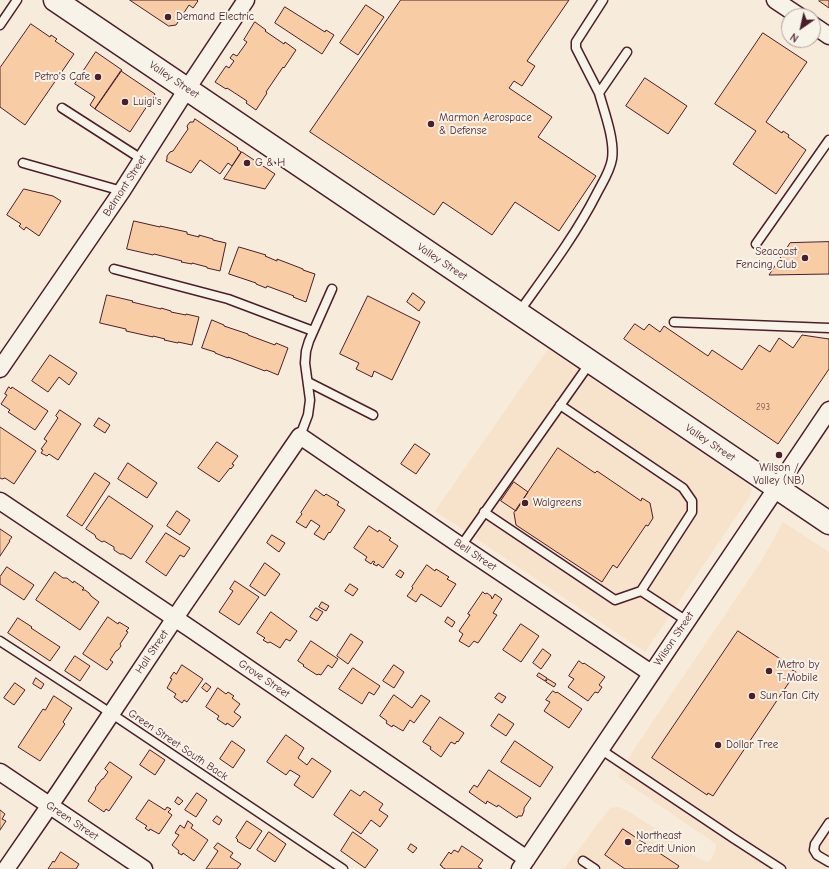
<!DOCTYPE html>
<style>
body{margin:0}
#map{position:relative;width:829px;height:869px;overflow:hidden;background:#f7ebdb;font-family:"Comic Neue",sans-serif}
canvas{display:block}
.north{position:absolute;left:781px;top:8px;width:40px;height:40px;box-sizing:border-box;background:#f7f3e8;border:1px solid #b29e9c;border-radius:50%;rotate:214deg;font-size:11px;font-weight:700;line-height:16px;text-align:center;color:#4a1f2b}
.north::after{content:'';display:block;margin:auto;width:14px;height:18px;background:#4a1f2b;clip-path:polygon(50% 0,100% 100%,50% 72%,0 100%)}
</style>
<div id="map">
<canvas width="829" height="869"></canvas>
<div class="north">N</div>
</div>
<script>
const context = document.querySelector('canvas').getContext('2d');
context.lineJoin = 'round';
function fill(path, color) { context.fillStyle = color; context.fill(path, 'evenodd'); }
function stroke(path, color, width, dash) { context.strokeStyle = color; context.lineWidth = width; context.lineCap = dash ? 'butt' : 'round'; context.setLineDash(dash || []); context.stroke(path); }
function drawText(font, color, halo, rows, align = 'center') {
  context.font = font + ' "Comic Neue",sans-serif'; context.lineWidth = 4; context.setLineDash([]); context.textBaseline = 'middle'; context.strokeStyle = halo; context.fillStyle = color; for (const [text, x, y, turn = 0] of rows) {
    context.save(); context.translate(x, y); context.rotate((+turn || 0) * Math.PI / 180); context.textAlign = isNaN(turn) ? turn : align; if (halo) context.strokeText(text, 0, 0); context.fillText(text, 0, 0); context.restore();
  }
}
fill(new Path2D(`
 M548,349L748,484L752,490L750,496L645,652L435,511Z
 M783,522L829,552V869H564L610,808L619,807L631,813L664,834L696,857L706,862L711,860L715,852L716,844L618,777L633,751L762,560Z`), '#f7e2cb');
const building = new Path2D(`
 M130,0H197L198,1L193,8L189,5L176,25L169,26Z
 M401,0H569L527,61L535,66L522,86L514,81L509,88L552,117L538,137L596,176L559,231L515,202L492,235L443,202L434,215L310,132Z
 M820,0H829V8L819,1Z
 M366,5L384,17L358,55L340,43Z
 M285,7L325,32L326,30L334,35L322,54L275,23Z
 M255,22L266,30L265,31L284,44L285,42L296,50L284,68L283,67L266,92L267,93L256,110L246,103L247,101L227,88L226,89L215,82L226,66L229,68L234,61L230,58L233,54L237,56L247,42L244,40Z
 M31,24L50,37L51,35L57,39L55,41L74,54L25,125L0,107V68Z
 M763,33L807,62L766,122L782,133L783,131L789,135L788,137L806,150L776,194L733,164L756,131L715,104Z
 M96,52L122,70L95,109L90,105L95,97L75,84Z
 M121,71L155,94L130,132L95,109Z
 M645,78L687,106L668,134L626,106Z
 M195,119L238,148L237,149L241,152L232,166L228,163L220,174L200,160L191,173L166,161L167,159V156L170,152L173,151L188,129L187,126L190,122H193Z
 M242,152L275,174L265,189L224,179Z
 M24,189L53,196L61,201L39,236L26,227L24,230L19,226L21,224L7,215Z
 M134,221L160,227V226L187,232V234L199,237V235L213,239V240L226,243L220,271L207,268V267L192,263V264L181,262L182,261L154,254L153,255L127,249Z
 M829,242V274L769,275L790,243Z
 M239,247L266,255L265,256L277,261V259L303,269V270L315,274L306,302L293,297L294,296L267,286L266,288L256,284V283L229,274Z
 M413,293L425,302L419,311L407,302Z
 M107,295L133,301L132,302L161,309V308L171,311V312L186,315V314L199,317L192,345L178,342V343L164,340L165,339L153,336V337L126,331V329L100,323Z
 M368,296L420,322L392,380L374,371L372,377L356,369L359,363L340,354Z
 M212,320L224,325V326L248,334V335L275,345L276,343L288,348L278,375L266,370L265,371L228,357V358L215,353V352L202,348Z
 M635,324L644,330L649,324L660,332L664,326L708,356L712,350L742,370L759,345L770,352L779,338L793,348L802,335L829,339V369L778,444L624,339Z
 M50,355L77,373L69,385L59,377L48,392L32,381Z
 M9,387L11,389L12,387L48,411L35,430L8,412L10,410L1,404L7,395L5,394Z
 M60,410L81,424L58,460L49,454L47,456L41,453L43,450L41,449L47,441L44,439L58,418L56,416Z
 M99,418L110,425L105,433L94,426Z
 M0,427L36,451L14,484L5,478L2,479L0,478Z
 M217,442L238,456L232,464L234,465L231,469L230,468L219,482L198,468Z
 M415,444L430,454L416,474L401,464Z
 M558,448L595,473L597,471L641,501L642,498L650,503L653,518L648,526L646,525L617,568L613,565L602,582L516,525L514,513Z
 M128,463L157,483L147,498L118,479Z
 M95,473L110,483L82,526L67,516Z
 M514,482L528,492L516,511L501,501Z
 M316,490L324,496L326,494L339,502L337,505L345,510L330,533L329,532L324,540L314,534L320,526L311,520L306,528L296,522L302,514L301,513Z
 M109,496L153,526L131,559L123,554H120L114,550V547L104,541L102,542L96,538L95,535L86,529Z
 M177,511L190,520L180,535L167,526Z
 M369,526L378,532L379,530L391,538L389,540L398,546L383,568L378,564L377,566L373,564L375,562L373,561L371,564L365,560L367,557L354,548Z
 M0,529L12,537L9,541H10L0,556Z
 M166,533L190,548L184,557L180,555L166,576L146,562Z
 M272,535L285,543L279,552L267,543Z
 M265,563L280,574L265,596L250,586Z
 M427,565L435,571L436,569L449,577L447,579L456,584L441,607L421,594L416,602L407,596L413,588L412,587Z
 M7,567L34,585L24,600L0,584V577Z
 M400,570L404,573L401,578L396,575Z
 M55,572L63,578H67L73,583L74,581L84,588L82,590H85L89,593L91,596L99,602L80,630L36,600Z
 M235,581L259,597L239,625L219,612L233,591L230,589Z
 M350,584L358,589L353,596L345,591Z
 M483,592L485,594L487,593L491,596L492,599L495,594L502,599L493,613L497,615L478,643L474,641L469,647L459,641L463,634L459,631L470,615L468,614Z
 M322,602L329,606L326,611L319,607Z
 M316,608L323,612L317,621L310,617Z
 M271,612L297,631L290,641L286,639L280,648L270,642L268,643L263,640L265,638L257,633Z
 M108,617L118,624L119,622L129,628L126,631L128,632L120,644L121,646L118,650L116,651L110,660L113,662L107,670L83,654Z
 M448,617L455,622L452,627L445,622Z
 M18,618L32,627L31,628L60,647L50,661L8,633Z
 M521,624L539,636L521,662L503,650Z
 M738,631L794,668L792,670L796,672L713,796L708,793L707,795L652,758Z
 M351,634L363,642L348,664L337,656Z
 M311,641L338,659L332,668L328,665L321,675L318,674L317,675L303,666L304,665L298,661Z
 M543,649L551,655L541,669L533,663Z
 M75,656L90,666L80,681L65,671Z
 M579,661L583,664L584,663L605,677L599,685L602,687L598,693L595,692L588,701L568,687L574,679L569,676Z
 M182,665L203,679L187,702L184,700L182,703L174,697L176,694L167,688L172,679L170,678L174,672L176,674Z
 M394,665L404,672L394,688L383,681Z
 M353,668L380,686L374,695L369,692L362,704L339,689Z
 M539,673L547,678L545,681L537,676Z
 M36,678L44,684L41,689L33,684Z
 M548,679L556,684L554,687L546,682Z
 M15,683L25,690L14,705L4,698Z
 M206,683L211,687L207,692L202,688Z
 M218,688L226,694L228,692L234,696L232,698L240,704L234,712L241,717L233,727L227,723L226,725L217,719L219,716L206,707Z
 M553,691L556,693L557,692L582,709L569,728L544,711L550,702L546,700Z
 M499,693L506,697L502,703L495,698Z
 M394,695L412,708L421,695L430,701L414,723L410,720L403,731L393,725L392,727L386,723L387,721L380,716Z
 M54,696L72,708L63,722L65,724L40,761L18,747L43,709L45,710Z
 M499,714L514,724L506,736L491,726Z
 M440,717L464,733L458,742L457,741L455,744L451,742L441,757L430,749L431,747L423,742Z
 M286,735L304,748L298,758L307,765L312,758L331,771L313,798L294,785L300,776L290,770L286,775L267,762Z
 M232,741L245,750L233,768L220,759Z
 M515,741L553,767L540,787L501,762Z
 M150,750L165,760L155,775L140,765Z
 M110,762L132,777L109,811L106,809L104,812L88,801L96,789L95,788L102,779H103L108,772L105,769Z
 M489,770L531,798L524,808V811L522,816H518L517,818L498,805L497,807L487,801L486,804L469,792L474,785L477,787Z
 M351,790L360,796L364,791L383,804L379,810L388,816L380,827L371,820L361,834L334,815Z
 M197,793L207,800L196,817L185,810Z
 M178,797L183,801L179,805L175,802Z
 M149,800L165,810L167,807L171,809L168,812L172,815L159,834L150,829L149,831L145,828L147,826L136,819Z
 M0,810L5,814L2,819L6,821L0,830Z
 M217,816L222,820L219,825L213,821Z
 M188,821L193,825L191,828L208,840L194,861L183,853L182,855L178,853L179,851L172,845L179,835L175,833L180,825L184,828Z
 M247,821L262,831L250,849L237,841L238,840L236,838Z
 M623,829L679,866L677,869H625L605,855Z
 M269,832L286,844L275,862L257,850Z
 M353,832L378,850L365,868L341,851Z
 M218,843L233,853L230,857L241,864L237,869H206L218,851L214,848Z
 M411,844L417,848L413,853L408,849Z
 M462,846L483,860L478,867L482,869H445L442,867V866L440,865L449,852L451,854L454,850L458,852Z
 M61,852L79,864L76,869H48L53,861L54,862Z`);
fill(building, '#f8cda6');
stroke(building, '#4a1f2b', 1);
const lane = new Path2D(`
 M603,0L576,42V48L599,93L627,52
 M0,25L17,0
 M62,108L143,160
 M23,163L122,191
 M756,244L829,140
 M114,269L228,299L313,331
 M519,312C546,274 575,236 596,195C602,183 610,172 612,159C615,140 604,111 599,93
 M674,322L829,328
 M308,382L373,415
 M560,405L683,488L692,501V512L641,591L687,621
 M300,436L308,415L310,400L305,363L306,351L309,341L332,289
 M484,512L615,600L641,591
 M461,546L590,363
 M0,641L97,704L343,869
 M600,749L733,838L781,869
 M829,823L815,844L814,850L817,855L829,862
 M583,861L595,869`);
const street = new Path2D(`
 M775,0L799,16
 M813,25L829,36
 M0,369L122,191L187,89L246,0
 M0,501L191,629L527,859
 M0,772L144,869
 M6,869L59,792L183,606L300,436L461,546L651,673
 M520,869L829,410`);
const secondary = new Path2D(`
 M55,0L829,523`);
stroke(lane, '#4a1f2b', 11);
stroke(street, '#4a1f2b', 19);
stroke(secondary, '#4a1f2b', 25);
stroke(lane, '#f7f3e8', 8);
stroke(street, '#f7f3e8', 16);
stroke(secondary, '#f7f3e8', 22);
for (const [x, y, r, color] of [
 [168,17,4,"#4a1f2b"],
 [98,77,4,"#4a1f2b"],
 [125,102,4,"#4a1f2b"],
 [431,124,4,"#4a1f2b"],
 [247,163,4,"#4a1f2b"],
 [805,258,4,"#4a1f2b"],
 [779,455,4,"#4a1f2b"],
 [525,503,4,"#4a1f2b"],
 [769,671,4,"#4a1f2b"],
 [752,696,4,"#4a1f2b"],
 [718,745,4,"#4a1f2b"],
 [628,842,4,"#4a1f2b"]
]) { const dot = new Path2D(); dot.arc(x, y, r, 0, 2 * Math.PI); context.fillStyle = color; context.fill(dot); stroke(dot, '#f7f3e8', 1.5); }
drawText('9px', '#764a4a', null, [
 ["293",763,407]
]);
drawText('11px', '#4a1f2b', '#f7f3e8', [
 ["Demand Electric",176,17],
 ["Petro's Cafe",90,77,"right"],
 ["Luigi's",133,102],
 ["Marmon Aerospace",439,118],
 ["& Defense",439,131],
 ["G & H",255,163],
 ["Seacoast",797,252,"right"],
 ["Fencing Club",797,265,"right"],
 ["Wilson /",779,468,"center"],
 ["Valley (NB)",779,481,"center"],
 ["Walgreens",533,503],
 ["Metro by",777,665],
 ["T-Mobile",777,678],
 ["Sun Tan City",760,696],
 ["Dollar Tree",726,745],
 ["Northeast",636,836],
 ["Credit Union",636,849]
], 'left');
drawText('11px', '#4a1f2b', '#f7f3e8', [
 ["Valley Street",174,80,34],
 ["Belmont Street",125,186,-57],
 ["Valley Street",442,262,34],
 ["Valley Street",710,443,34],
 ["Bell Street",475,555,34],
 ["Wilson Street",674,639,-56],
 ["Hall Street",152,652,-56],
 ["Grove Street",264,679,34],
 ["Green Street South Back",178,745,34],
 ["Green Street",72,821,34]
]);
</script>
